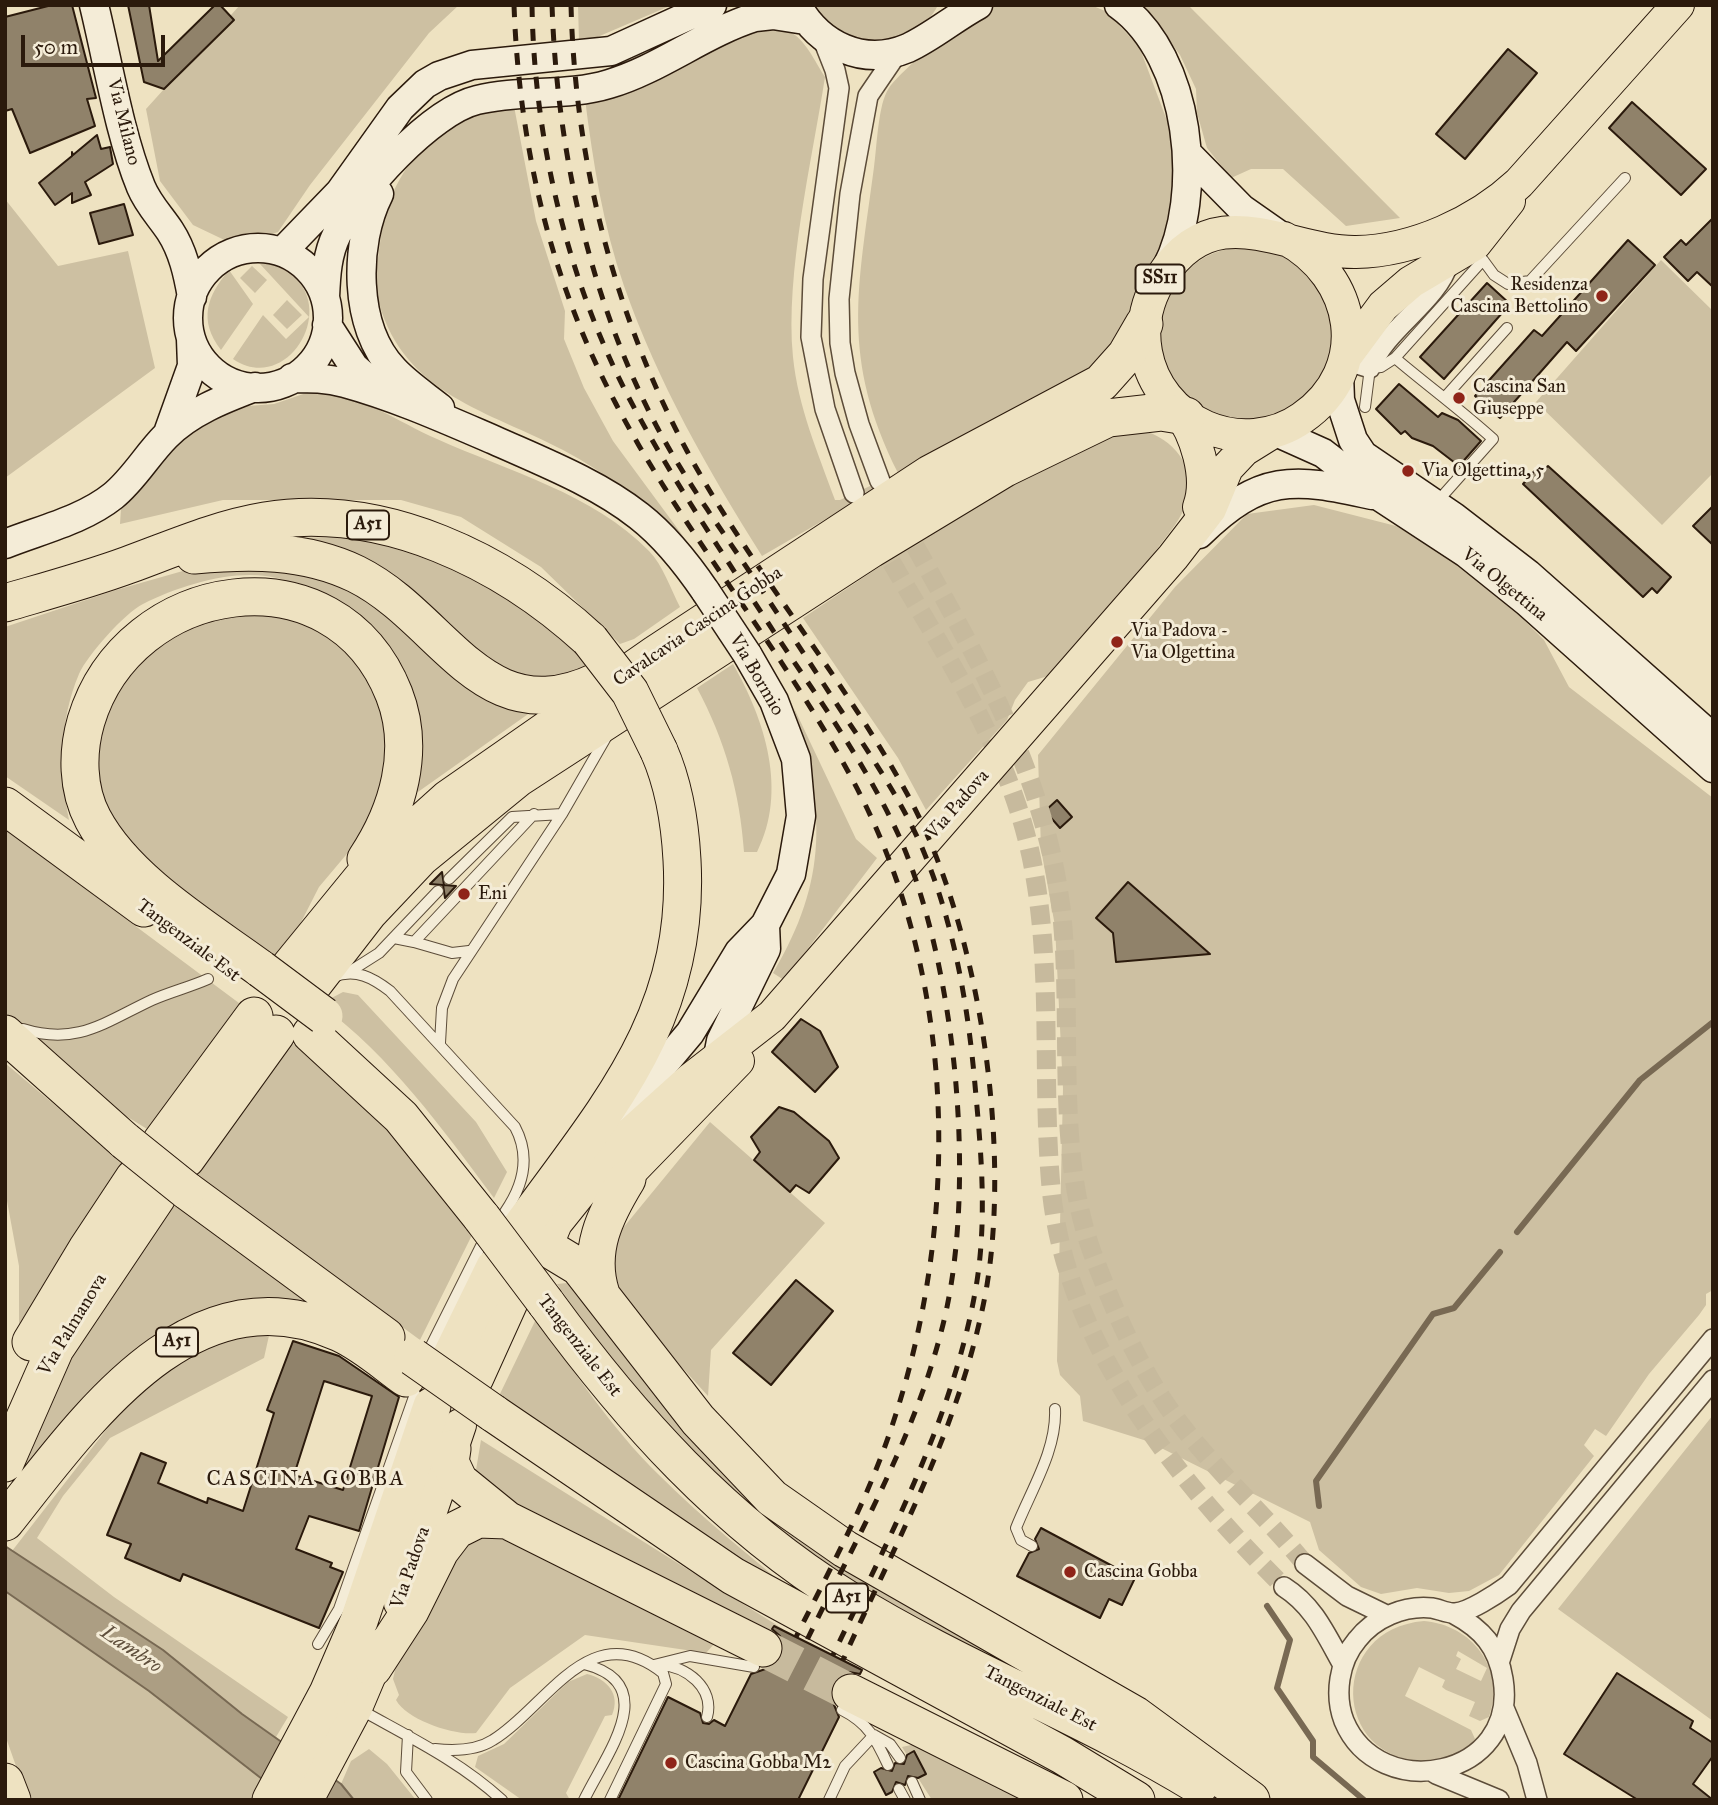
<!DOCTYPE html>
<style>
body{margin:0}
#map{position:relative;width:1718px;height:1805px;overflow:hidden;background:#eee2c1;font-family:"IM FELL Great Primer",serif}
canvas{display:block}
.frame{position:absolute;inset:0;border:7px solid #2b1a0c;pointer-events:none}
.scale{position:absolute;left:21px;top:35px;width:144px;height:32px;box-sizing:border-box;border:4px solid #2b1a0c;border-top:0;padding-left:9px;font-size:21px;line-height:24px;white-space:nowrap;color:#2b1a0c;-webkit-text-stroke:5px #f4ecd7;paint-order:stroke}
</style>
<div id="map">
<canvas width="1718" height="1805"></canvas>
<div class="frame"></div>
<div class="scale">50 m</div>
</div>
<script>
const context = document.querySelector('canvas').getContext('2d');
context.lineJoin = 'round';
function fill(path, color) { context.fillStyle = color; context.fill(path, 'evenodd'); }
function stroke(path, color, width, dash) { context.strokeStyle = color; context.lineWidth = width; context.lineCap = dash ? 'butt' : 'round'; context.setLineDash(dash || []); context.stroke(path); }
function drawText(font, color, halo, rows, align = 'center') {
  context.font = font + ' "IM FELL Great Primer",serif'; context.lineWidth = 6; context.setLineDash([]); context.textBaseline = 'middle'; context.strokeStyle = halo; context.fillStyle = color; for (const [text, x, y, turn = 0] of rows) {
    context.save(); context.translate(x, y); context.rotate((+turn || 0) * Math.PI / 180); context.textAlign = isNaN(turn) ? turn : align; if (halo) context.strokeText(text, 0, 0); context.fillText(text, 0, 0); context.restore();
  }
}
fill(new Path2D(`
 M240,5H459L429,33L310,185L278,232L237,246L193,225L160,181L146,109Z
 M578,5H672L595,38L579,41Z
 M814,5H938C915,53 836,56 814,5Z
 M992,5H1091L1105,11L1139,46L1172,134L1173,193L1163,244L1138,285L1122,339L1091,376L938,454L762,556C708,470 658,383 624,286C603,226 593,162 585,99C626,82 749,18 788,31C805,38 815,62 825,77C812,161 785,273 793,357C798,407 818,453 835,500H840L898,473C840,357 858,289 874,167C877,147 878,103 889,88C905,66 967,15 992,5Z
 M1143,5H1188L1400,218L1346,226L1283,169H1251L1231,178L1207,148L1197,113L1196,89L1180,55Z
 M513,101L536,221L565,311L564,339L584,388L613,441L683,536C645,505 607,473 563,450C489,411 405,395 379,303C373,280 379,253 382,229C386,194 415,148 444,127C459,115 494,108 513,101Z
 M5,199L58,266L128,251L155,368L5,478Z
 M1159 334a87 87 0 1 1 174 0a87 87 0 1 1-174 0Z
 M1661,260L1713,311V473L1662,525L1536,402Z
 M267,263C352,286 293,400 233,359L263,315L286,339L309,317L260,264Z
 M252,266L267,280L255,293L240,278Z
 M229,270L253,304L221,350C198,320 207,296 229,270Z
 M287,300L302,315L287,329L273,315Z
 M315,390C358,393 398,422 437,439C508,471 594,494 649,551C663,565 671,590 680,607L634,639L620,644L541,567L461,517L401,500H223L120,524L121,509L187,435L213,417L248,406L274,404Z
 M1148,432C1178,443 1197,471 1186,504C1181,519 1169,533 1160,545C1126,592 1086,633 1048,676L1028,682L1015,700L1007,720L926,810L898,758L803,618L1010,479L1113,434Z
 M1314,505L1396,526L1452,559L1510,606L1544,640L1569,687L1713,798V1290L1706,1294V1305L1699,1315L1649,1374L1606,1436L1595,1429L1584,1445L1594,1456L1499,1575L1469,1591L1449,1593L1417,1588L1381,1594L1361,1587L1319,1550L1310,1522L1147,1441L1083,1421L1080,1396L1060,1375L1057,1361L1063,1089L1055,926L1041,849L1038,755L1175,587L1247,514Z
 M356,537C431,559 480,575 544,621C563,635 578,645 591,665L569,676L527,681L271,538Z
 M225,559L361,585L467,686L502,707L531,712L408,799C401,776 367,634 359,626C335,603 299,580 266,576C227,571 179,586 143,604C125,613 88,654 79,674C59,721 60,770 69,820L5,776V627L116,590Z
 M243,603L344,639L390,722L382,801L351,849L319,887L297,930L270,967L120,844L89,771L126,660Z
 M733,664C765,720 788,791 757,852H744C740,793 725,740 697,688Z
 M794,708L856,839L877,858L784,980L773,973C829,879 825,810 794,708Z
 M5,829L243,1006L152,1132L113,1108L5,1013Z
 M343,992L358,995L476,1122L507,1172L494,1198C441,1127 392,1058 320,1004Z
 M291,1042L375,1109L473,1233L420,1340L198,1177L199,1163Z
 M5,1063L126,1165L19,1324V1266L5,1190Z
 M710,1122L825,1223L711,1350L708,1396L616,1295L607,1276L614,1239Z
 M167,1196L327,1314C294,1313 241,1307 210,1312C142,1323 51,1448 5,1500L42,1402Z
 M567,1283L697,1443L1068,1693L916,1627L765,1529L628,1385L557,1284Z
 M536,1319C575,1372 611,1428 658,1474C702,1518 751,1557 799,1597L796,1604L498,1398Z
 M270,1331L264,1358L110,1438L63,1496L37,1538L114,1597L288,1717L276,1737L242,1714L163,1650L12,1551L134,1394L187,1351Z
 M1713,1415V1721L1558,1609Z
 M481,1440L783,1629L778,1642L506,1506L475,1476Z
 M490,1527L715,1643L706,1653L585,1635L510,1688L476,1733C455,1736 407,1720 396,1700L399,1695L393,1679L396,1666L464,1541Z
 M5,1591L149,1691L269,1784L259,1800H28L5,1735Z
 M1424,1621C1472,1625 1506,1668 1489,1717L1480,1721L1469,1716L1475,1702L1446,1690L1442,1687L1445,1680L1419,1667L1405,1696L1471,1730L1475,1739C1464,1752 1445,1761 1428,1761C1331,1763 1327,1629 1424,1621ZM1458,1651L1487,1668L1481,1681L1456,1669L1461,1659L1456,1656Z
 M587,1674C607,1679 621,1694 612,1715L605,1716L566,1793L570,1800H522L475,1767L478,1756L504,1744L568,1682Z
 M920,1743L1041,1800H932L918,1778L926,1774L914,1751L907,1755L902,1747Z
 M369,1749L387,1764L416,1800H354L341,1784L351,1761Z`), '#cdc0a2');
const water = new Path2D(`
 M5,1546L163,1650L242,1714L341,1784L354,1800H289L149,1691L5,1591Z`);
fill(water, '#ac9e83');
stroke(water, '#786953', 2);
stroke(new Path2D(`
 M1517,1232L1640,1080L1713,1022
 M1319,1506L1316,1481L1433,1314L1454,1308L1500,1252
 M1267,1606L1290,1640L1277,1688L1313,1741V1757L1364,1800`), '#786953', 6);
const building = new Path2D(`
 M52,5H72L96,98L87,99L95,126L30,153L12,109L5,111V17Z
 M128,5H149L158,61L215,5H220L234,20L164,89L144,82Z
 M1508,49L1537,73L1465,159L1436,134Z
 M1632,102L1706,169L1681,195L1609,128Z
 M97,135L101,149L110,147L113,164L85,182L91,195L72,203V193L55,205L39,183L72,156V152L73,155Z
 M124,204L133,235L99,244L90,213Z
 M1713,218V287L1697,272L1688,281L1664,257L1681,240L1686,245Z
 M1628,240L1655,265L1576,351L1567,342L1500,418L1475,396L1534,330L1542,336Z
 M1487,283L1510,304L1444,379L1420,357Z
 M1399,384L1438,417L1442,413L1458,420L1481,441L1459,466L1433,446L1412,438L1405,431L1401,434L1376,409Z
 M1548,466L1671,577L1657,593L1652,588L1643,597L1523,484L1537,468L1541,472Z
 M1713,506V545L1693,526Z
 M1057,800L1072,817L1060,828L1045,811Z
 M442,872L444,885L456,886L445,898L443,885L430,884Z
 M1128,882L1210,954L1116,962L1113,933L1096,918Z
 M801,1019L820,1031L838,1067L815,1092L772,1052Z
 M779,1107L794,1112L829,1141L839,1158L809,1193L796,1185L790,1192L754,1160L760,1152L751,1137Z
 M796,1280L833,1311L771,1385L733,1353Z
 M293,1341L339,1356L399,1397L359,1531L309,1516L296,1549L332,1563L330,1567L343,1572L319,1628L183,1574L180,1581L125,1558L131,1544L107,1535L141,1453L166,1463L158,1483L207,1503L208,1498L243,1511L274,1413L267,1410ZM324,1381L372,1396L343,1490L294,1475Z
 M1041,1528L1135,1578L1122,1605L1109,1599L1100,1618L1017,1576L1029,1553L1039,1549L1035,1539Z
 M774,1626L862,1670L860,1674L849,1672L840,1675L832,1684L830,1695L839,1717L798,1800H618L668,1697L700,1713L703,1723L709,1724L714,1720L725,1726L751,1674L774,1666L782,1657L784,1646L780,1636L772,1629Z
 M1617,1673L1693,1721L1690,1728L1713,1743V1756L1693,1784L1713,1800H1638L1564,1754Z
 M914,1751L926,1774L918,1778L908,1776L905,1785L896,1782L892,1792L886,1795L874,1772L881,1768L892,1771L895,1763L904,1764L907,1755Z`);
fill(building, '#90826a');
stroke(building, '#2b1a0c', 2);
stroke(new Path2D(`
 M901,521C970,645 1043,765 1061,908C1074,1020 1054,1147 1092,1252C1114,1311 1140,1371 1178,1421C1217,1472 1265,1515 1305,1564
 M877,537C935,640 1006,739 1031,856C1054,965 1041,1076 1051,1187C1065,1343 1177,1480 1284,1587`), '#c7ba9d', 19, [19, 10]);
stroke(new Path2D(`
 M763,1648L851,1693`), '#c7ba9d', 37, [37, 18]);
const lane = new Path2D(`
 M1483,260L1494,275L1508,284L1530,281L1625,178
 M1395,358C1428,386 1461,410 1493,439L1437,502
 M1446,396L1507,328
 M1365,407L1370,368L1381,367L1395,358L1483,260L1475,250
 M449,879L512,817L562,814
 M394,938L414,942L534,814
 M414,942L452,953L469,951
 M349,972L379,953L438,891
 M333,977C356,968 373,978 390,991L515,1127C531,1157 523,1186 505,1212
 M23,1029C77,1046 105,1022 152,1000C170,992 190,987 208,979
 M440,1043L442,1008L453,979L562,814L608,734
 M431,1346L481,1246
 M1032,1546L1021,1540L1016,1528C1031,1490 1057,1450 1055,1409
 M318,1644L339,1609L415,1394
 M584,1664C663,1684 606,1754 584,1800
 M654,1665L690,1656L754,1667
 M661,1665C686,1666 715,1688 707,1717
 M361,1710C411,1738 459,1761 502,1800
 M842,1710C868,1723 876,1739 888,1765
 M408,1735L406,1772L427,1800
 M874,1735L890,1744L900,1758
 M435,1749C454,1751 476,1751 493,1740C546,1708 590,1614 663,1673L666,1684L610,1800
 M912,1782L920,1800
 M899,1789L905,1800
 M829,1800L845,1766L874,1735`);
const street = new Path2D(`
 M822,37L835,70L839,88L813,279L811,337L825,409L854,493
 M1344,360L1370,368C1387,327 1437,302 1449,262
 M880,481L859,424L845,373L840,343L839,299L850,194L868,96L898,52
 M1305,1564L1347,1596L1386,1615
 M1284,1587C1314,1606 1326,1635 1343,1665
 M1454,1614C1482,1629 1498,1647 1503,1679C1519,1778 1379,1805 1344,1721C1334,1695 1339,1661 1357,1640C1374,1618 1404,1605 1432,1608C1439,1609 1446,1613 1453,1613C1467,1614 1498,1593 1509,1585L1713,1339
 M1500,1660L1510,1629L1521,1611L1713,1380
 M1504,1708L1527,1763L1537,1800
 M1436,1774L1499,1800`);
const secondary = new Path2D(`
 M94,5C108,62 119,133 141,187C148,204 160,216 170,231C183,251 188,274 192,297
 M797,5C819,45 863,67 908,48C932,37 954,18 978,5
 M1119,5C1191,57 1205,195 1166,269
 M1188,154L1242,209L1282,237
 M379,194C354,243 353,327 394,370C407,384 425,396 440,408
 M188 318a70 70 0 1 1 140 0a70 70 0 1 1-140 0Z
 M282,252L340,192L400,108L425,84L439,76L472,65L611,51L712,5
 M325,297C326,275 327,254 337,234C357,192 431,111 477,100C520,89 567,97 609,84C660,69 704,33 755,17L773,15L805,20
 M327,325L354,367L381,391
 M1339,374L1340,400L1353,440L1363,455L1454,517L1528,574L1713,738
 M292,378C310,378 327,378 345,383C396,397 445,419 494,440C543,462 597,483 639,516C666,537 687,564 706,592
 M1274,431L1323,453L1379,496L1466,553L1527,602L1713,768
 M168,433L192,366L191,339
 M1199,534C1261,474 1292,477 1372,495
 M5,544C40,530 83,520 113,496C134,479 147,455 166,436C190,412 223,399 255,387
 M715,1072L721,1041L766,949L765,925
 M623,1138L664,1064L690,1033L739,952L765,925L791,874L801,816L796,759L774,701L747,654`);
const primary = new Path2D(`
 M1284,238C1357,276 1373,369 1302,418C1274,438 1236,440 1206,427C1174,413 1152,385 1146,352C1141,325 1147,299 1162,276C1216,193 1287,253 1356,252C1414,251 1477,222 1519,183L1678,5
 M1346,356L1383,306L1411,282L1475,244L1509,201
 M1177,409C1196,433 1210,477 1199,507
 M608,1195L738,1061
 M546,1247L556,1223L621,1142L691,1079L772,1016L1173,557L1210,509L1227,468L1244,450L1273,432
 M477,1379L515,1295
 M400,1603L460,1425
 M307,1800L356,1708L383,1644`);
const highway = new Path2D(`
 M194,555C249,550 304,549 356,574C445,618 482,736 598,681
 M5,603C46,591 87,580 128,565C172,549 217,529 265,521C384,502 504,561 590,640
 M5,806L144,908
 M261,969C205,928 126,881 93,819C77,789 77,752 86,721C129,578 335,545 394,694C416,750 398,811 366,859
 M283,975L368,871L448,799L656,654L930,474L1101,383L1126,355L1144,324
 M307,992L369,912L420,858L518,778L871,549L1005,468L1108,418L1161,412L1186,416
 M5,1034L125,1141
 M311,1034L401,1117L482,1218
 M161,1142L254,1016
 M186,1159L276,1034
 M186,1190L386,1337
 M519,1230C605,1110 691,1019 682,860C680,823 674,785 659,751
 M546,1247L579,1267L698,1420L772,1498L845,1549L1135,1715L1251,1800
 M601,1294C587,1251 605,1215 627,1179
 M546,1303C630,1418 724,1523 847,1599C960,1669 1085,1716 1199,1786
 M31,1342L87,1249L134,1178
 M449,1361L495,1267
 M493,1413L733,1576L1062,1755L1136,1800
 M452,1449L450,1462L459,1481L507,1520L763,1648
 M5,1463L55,1349L157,1197
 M5,1522C85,1422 191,1265 340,1333C364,1344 385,1363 406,1378
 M373,1668L410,1611L440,1551L456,1530L478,1519L507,1520
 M851,1693L1064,1800
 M5,1782L12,1800
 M271,1800L328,1693L359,1621L432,1406`);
stroke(lane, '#5c4c39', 12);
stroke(street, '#5c4c39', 22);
stroke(secondary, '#2b1a0c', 31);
stroke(primary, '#2b1a0c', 34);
stroke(highway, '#2b1a0c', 39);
stroke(lane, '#f4ecd7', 10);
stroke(street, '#f4ecd7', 19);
stroke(secondary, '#f4ecd7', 28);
stroke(primary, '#eee2c1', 32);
stroke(highway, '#eee2c1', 37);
stroke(new Path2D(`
 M514,5C519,145 550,280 616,404C684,534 781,647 851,777C958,973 962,1220 891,1429C867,1501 830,1569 796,1637
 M532,5C534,139 567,279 629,398C672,480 724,555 774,632C818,698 866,764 899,836C955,963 975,1172 947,1307C922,1425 858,1535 806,1642
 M552,5C557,150 589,298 657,427C682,474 713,518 743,562C777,612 809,662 842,712C871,756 902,801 923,850C954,924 968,1005 975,1085C981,1150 987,1215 977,1281C956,1412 890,1536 833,1655
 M571,5C575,161 614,314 687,451C751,569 840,673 905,790C978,920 1011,1138 987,1285C964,1418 898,1538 843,1660`), '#2b1a0c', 5, [12, 12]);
const secondaryBridge = new Path2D(`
 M706,592L747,654`);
const highwayBridge = new Path2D(`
 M590,640L630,692L659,751
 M261,969L324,1016
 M125,1141L186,1190
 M482,1218L546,1303
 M413,1357L493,1413`);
stroke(secondaryBridge, '#2b1a0c', 31, []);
stroke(highwayBridge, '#2b1a0c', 39, []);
stroke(secondaryBridge, '#f4ecd7', 28);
stroke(highwayBridge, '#eee2c1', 37);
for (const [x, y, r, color] of [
 [1602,296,7,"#8f2418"],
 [1459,398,7,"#8f2418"],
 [1408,471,7,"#8f2418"],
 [1117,642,7,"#8f2418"],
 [464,894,7,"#8f2418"],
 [1070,1572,7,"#8f2418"],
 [671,1763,7,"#8f2418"]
]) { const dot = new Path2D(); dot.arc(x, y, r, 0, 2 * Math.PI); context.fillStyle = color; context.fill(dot); stroke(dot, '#f4ecd7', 2.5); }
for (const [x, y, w] of [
 [1160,279,49],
 [368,525,42],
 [177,1342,42],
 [847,1598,42]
]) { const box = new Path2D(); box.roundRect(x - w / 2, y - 14.5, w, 29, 5); context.fillStyle = '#f4ecd7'; context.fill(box); stroke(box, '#2b1a0c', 2); }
drawText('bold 18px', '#2b1a0c', null, [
 ["SS11",1160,279],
 ["A51",368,525],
 ["A51",177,1342],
 ["A51",847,1598]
]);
drawText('19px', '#2b1a0c', '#f4ecd7', [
 ["Via Milano",123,122,76],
 ["Via Olgettina",1504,585,39],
 ["Cavalcavia Cascina Gobba",698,627,-34],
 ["Via Bormio",756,675,60],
 ["Via Padova",958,805,-49],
 ["Tangenziale Est",188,941,37],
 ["Via Palmanova",73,1325,-59],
 ["Tangenziale Est",579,1346,52],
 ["Via Padova",411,1568,-71],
 ["Tangenziale Est",1040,1699,27]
]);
drawText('19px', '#2b1a0c', '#f4ecd7', [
 ["Residenza",1588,285,"right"],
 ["Cascina Bettolino",1588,307,"right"],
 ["Cascina San",1473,387],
 ["Giuseppe",1473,409],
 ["Via Olgettina, 5",1422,471],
 ["Via Padova -",1131,631],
 ["Via Olgettina",1131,653],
 ["Eni",478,894],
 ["Cascina Gobba",1084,1572],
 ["Cascina Gobba M2",685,1763]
], 'left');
context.letterSpacing = '2px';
drawText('21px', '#2b1a0c', '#f4ecd7', [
 ["CASCINA GOBBA",306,1480]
]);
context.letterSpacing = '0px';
drawText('italic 21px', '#5f4f3c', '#f4ecd7', [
 ["Lambro",131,1650,34]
]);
</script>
